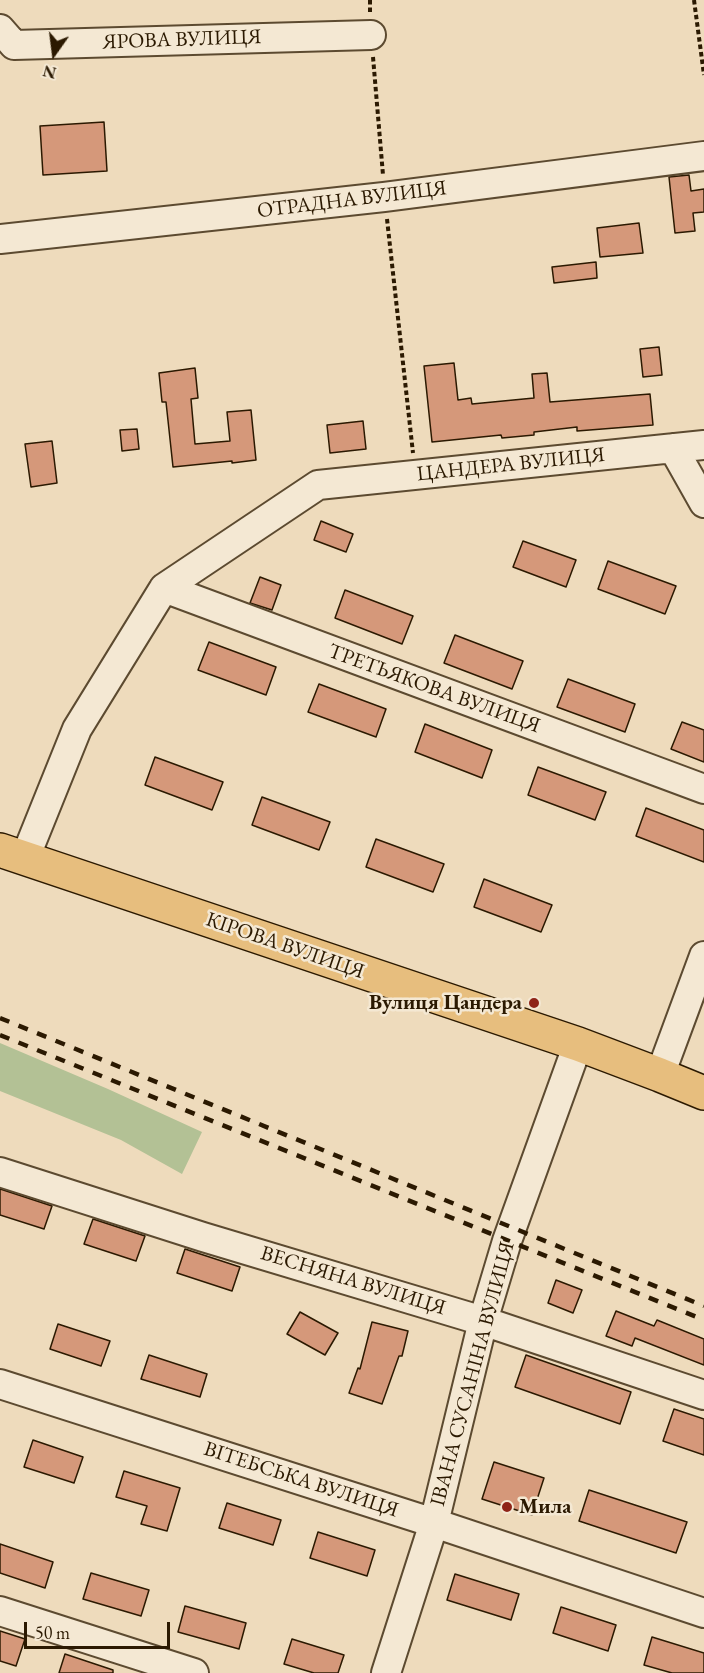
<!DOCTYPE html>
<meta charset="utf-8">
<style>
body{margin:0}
#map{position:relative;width:704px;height:1673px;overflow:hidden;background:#eedbbc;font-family:"EB Garamond",serif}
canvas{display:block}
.north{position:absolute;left:24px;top:24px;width:60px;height:60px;-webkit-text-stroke:4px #f4e8d3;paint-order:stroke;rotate:194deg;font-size:16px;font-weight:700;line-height:24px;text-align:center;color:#2b1901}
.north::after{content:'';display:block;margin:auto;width:21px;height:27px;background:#2b1901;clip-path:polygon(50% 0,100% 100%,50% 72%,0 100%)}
.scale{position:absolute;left:24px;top:1622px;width:146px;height:27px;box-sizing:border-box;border:3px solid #2b1901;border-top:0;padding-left:8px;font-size:18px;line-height:21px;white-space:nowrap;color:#2b1901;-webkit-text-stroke:4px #f4e8d3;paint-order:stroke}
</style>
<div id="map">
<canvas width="704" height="1673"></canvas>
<div class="north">N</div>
<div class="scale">50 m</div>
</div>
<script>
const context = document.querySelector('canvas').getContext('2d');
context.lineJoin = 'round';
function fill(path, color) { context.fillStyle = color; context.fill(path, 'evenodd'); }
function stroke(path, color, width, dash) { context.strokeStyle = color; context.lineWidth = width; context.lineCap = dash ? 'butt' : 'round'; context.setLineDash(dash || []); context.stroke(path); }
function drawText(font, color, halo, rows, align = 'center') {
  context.font = font + ' "EB Garamond",serif'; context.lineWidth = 5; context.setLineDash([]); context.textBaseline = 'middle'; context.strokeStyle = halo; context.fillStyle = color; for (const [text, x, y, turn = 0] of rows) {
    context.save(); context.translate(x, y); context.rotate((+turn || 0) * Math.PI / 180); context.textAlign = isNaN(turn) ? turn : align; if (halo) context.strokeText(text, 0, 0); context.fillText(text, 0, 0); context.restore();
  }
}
fill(new Path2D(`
 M0,1043L108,1089L202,1132L182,1174L121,1140L0,1091Z`), '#b3c195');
const building = new Path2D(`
 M104,122L107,171L43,175L40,126Z
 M689,175L691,191L704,189V212L693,213L695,231L675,233L669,177Z
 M639,223L643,253L600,257L597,228Z
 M596,262L597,278L554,283L552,267Z
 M659,347L662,375L643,377L640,349Z
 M454,363L458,400L471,398L472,404L534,398L532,374L547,373L550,402L650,394L653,425L577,431V427L534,432V435L502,438L501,435L432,442L424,366Z
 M195,368L198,398L191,399L195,444L230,441L227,412L251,410L256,460L232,463V461L173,467L166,402H162L159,373Z
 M363,421L366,449L330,453L327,425Z
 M137,429L139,449L122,451L120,430Z
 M52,441L57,483L31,487L25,444Z
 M321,521L353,534L346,552L314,540Z
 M523,541L576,560L566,587L513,567Z
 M608,561L676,586L665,614L598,589Z
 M260,577L281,585L272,610L250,603Z
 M345,590L413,616L402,644L335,618Z
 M455,635L523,661L512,689L444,663Z
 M209,642L276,667L266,695L198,670Z
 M568,679L635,704L625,732L557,707Z
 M319,684L386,709L376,737L308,712Z
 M682,722L704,730V762L671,749Z
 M425,724L492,750L482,778L415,752Z
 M155,757L223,782L212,810L145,785Z
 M538,767L606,792L595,820L528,795Z
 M262,797L330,822L319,850L252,825Z
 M646,808L704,830V862L636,836Z
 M376,839L444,864L433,892L366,867Z
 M484,879L552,905L541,932L474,907Z
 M0,1189L52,1206L44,1229L0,1215Z
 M93,1219L145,1236L136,1261L84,1244Z
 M185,1249L240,1267L232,1291L177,1273Z
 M556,1280L582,1290L573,1313L548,1303Z
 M616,1311L654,1326L657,1320L704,1339V1365L635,1338L632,1346L606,1336Z
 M300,1312L338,1333L325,1355L287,1334Z
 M372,1322L408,1331L402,1356H399L382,1404L349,1393L358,1368L360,1369Z
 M58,1324L110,1341L101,1366L50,1349Z
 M149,1355L207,1374L200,1397L141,1379Z
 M526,1355L631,1392L620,1424L515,1387Z
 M674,1409L704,1419V1455L663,1441Z
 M33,1440L83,1457L74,1483L24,1467Z
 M494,1462L544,1478L532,1515L482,1499Z
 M124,1471L180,1488L167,1531L141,1524L147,1506L116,1497Z
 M589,1490L687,1522L676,1553L579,1521Z
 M227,1503L281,1520L273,1545L219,1528Z
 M318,1532L375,1550L367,1576L310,1558Z
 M0,1544L53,1562L45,1588L0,1573Z
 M91,1573L149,1590L141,1616L83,1599Z
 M455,1574L519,1594L511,1620L447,1600Z
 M185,1606L246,1623L239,1649L178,1632Z
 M561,1607L616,1625L608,1651L553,1633Z
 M0,1631L25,1639L16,1666L0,1661Z
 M652,1637L704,1653V1673H672L644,1665Z
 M292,1639L344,1655L338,1673H314L284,1664Z
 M65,1654L113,1670V1673H59Z`);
fill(building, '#d5987a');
stroke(building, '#2b1901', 1.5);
const minor = new Path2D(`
 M0,29L14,45L371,35
 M0,239L384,197L704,156
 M673,448L704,503
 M164,588L704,789
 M25,858L77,729L164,588L318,485L704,445
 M660,1075L704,956
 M0,1172L203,1237L483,1321L704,1395
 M0,1384L434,1523L704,1613
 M0,1611L194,1673
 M386,1673L434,1523L483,1321L507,1241L578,1044`);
const major = new Path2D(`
 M0,850L578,1044L660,1075L704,1093`);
stroke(minor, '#5c4a30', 32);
stroke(major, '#2b1901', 36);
stroke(new Path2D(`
 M370,0V14
 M694,0L704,75
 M373,57L383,175
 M387,219L413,453`), '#2b1901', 4, [4.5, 3]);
stroke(minor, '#f4e8d3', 28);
stroke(major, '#e7be7e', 33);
stroke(new Path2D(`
 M0,1018L704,1306
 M0,1035L704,1320`), '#2b1901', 4.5, [10, 10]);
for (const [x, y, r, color] of [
 [534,1003,6,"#8f2418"],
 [507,1507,6,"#8f2418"]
]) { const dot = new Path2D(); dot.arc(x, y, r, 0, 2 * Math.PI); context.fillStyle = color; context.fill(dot); stroke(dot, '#f4e8d3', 2); }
drawText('21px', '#2b1901', '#f4e8d3', [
 ["ЯРОВА ВУЛИЦЯ",182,40,-2],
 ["ОТРАДНА ВУЛИЦЯ",352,200,-7],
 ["ЦАНДЕРА ВУЛИЦЯ",511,465,-6],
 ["ТРЕТЬЯКОВА ВУЛИЦЯ",434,689,20],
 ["КІРОВА ВУЛИЦЯ",285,946,19],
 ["ВЕСНЯНА ВУЛИЦЯ",353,1281,17],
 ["ІВАНА СУСАНІНА ВУЛИЦЯ",473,1374,-75],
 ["ВІТЕБСЬКА ВУЛИЦЯ",301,1480,18]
]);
drawText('bold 21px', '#2b1901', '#f4e8d3', [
 ["Вулиця Цандера",522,1003],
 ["Мила",519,1507,"left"]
], 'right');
</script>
